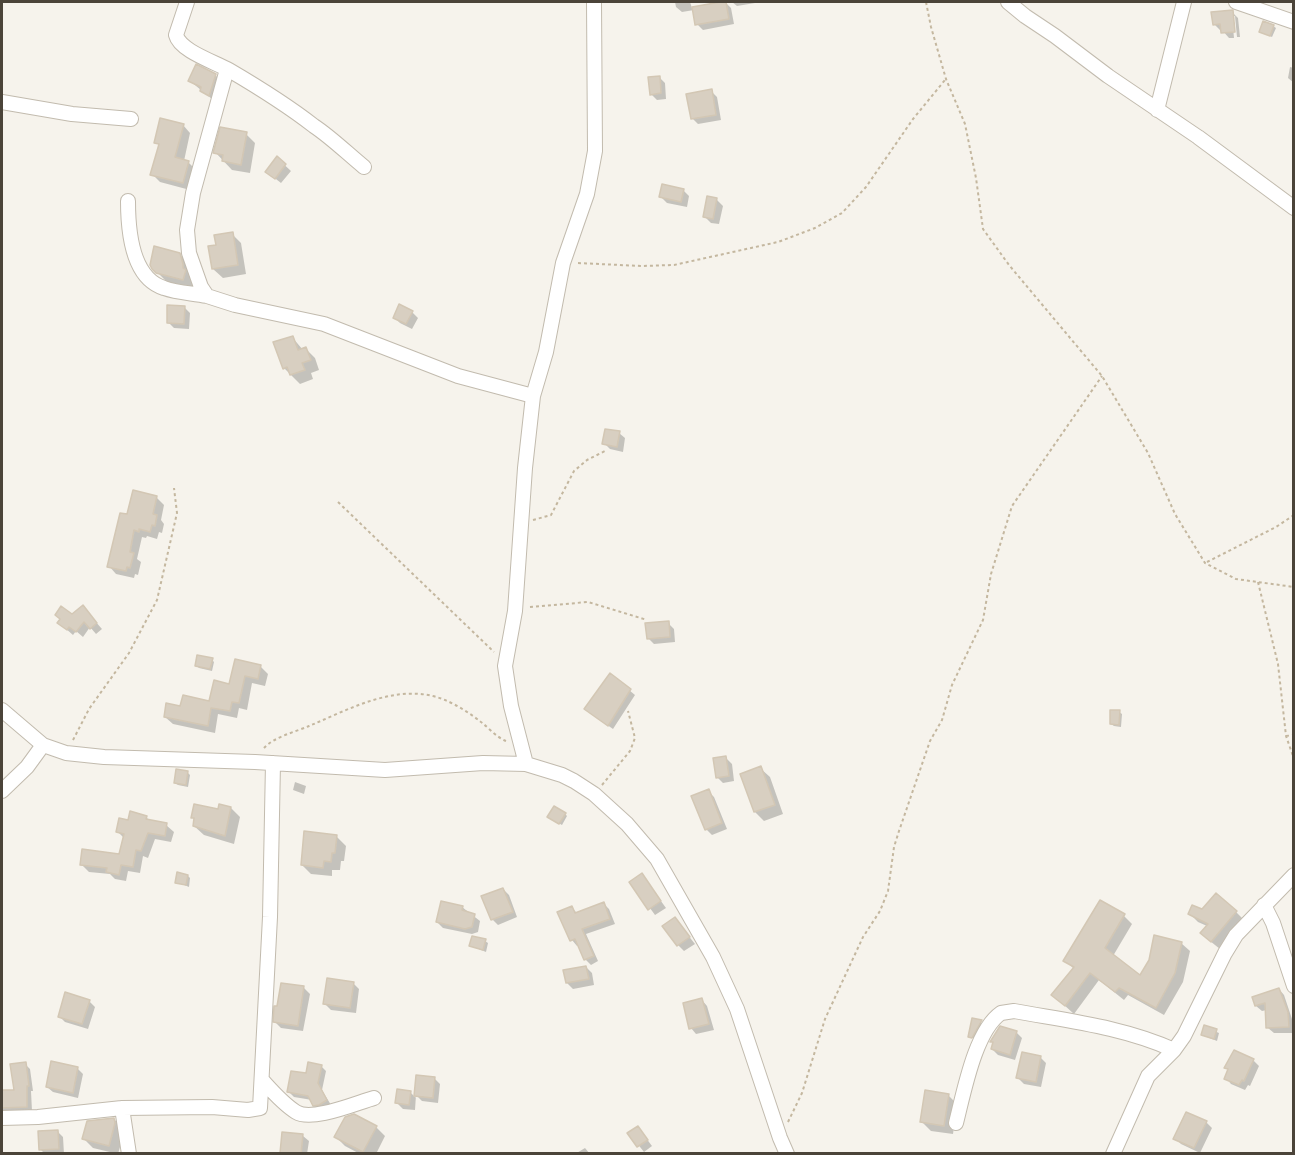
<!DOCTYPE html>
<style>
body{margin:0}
#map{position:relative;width:1295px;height:1155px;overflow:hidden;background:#f6f3ec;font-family:Poppins,sans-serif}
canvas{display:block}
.frame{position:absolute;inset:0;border:3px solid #4b4439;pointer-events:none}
</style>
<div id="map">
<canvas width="1295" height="1155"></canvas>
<div class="frame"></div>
</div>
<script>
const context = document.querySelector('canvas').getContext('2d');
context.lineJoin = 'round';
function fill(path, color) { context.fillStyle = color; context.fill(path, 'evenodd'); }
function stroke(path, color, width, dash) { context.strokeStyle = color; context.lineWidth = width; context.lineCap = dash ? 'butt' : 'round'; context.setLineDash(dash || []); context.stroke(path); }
fill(new Path2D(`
 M675,2H690L692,8L725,2L731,8L734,24L703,30L697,24L694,10L682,12L676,7Z
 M732,2H754L755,3L737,6Z
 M1232,12L1238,18L1240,37H1237L1235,16H1232L1234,38H1229L1222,30H1220L1214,24Z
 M1273,26L1276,28L1272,37L1261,32Z
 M1290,67L1294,68V83L1288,78Z
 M215,75L225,84L218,104L190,81Z
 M660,78L665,83L666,99L657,100L651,94Z
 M711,91L717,97L721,120L698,124L692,118Z
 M183,125L190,133L184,161L188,162L196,170L190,190L160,182L152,174L160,146L156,142Z
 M246,134L255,143L250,173L232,170L215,152Z
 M277,158L291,171L281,183L267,172Z
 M683,190L689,196L687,207L667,203L661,197Z
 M709,198L717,200L723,206L719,224L711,223L705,217Z
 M232,234L241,243L246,274L223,278L213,269L217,246Z
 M179,254L189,264L194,281L192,288L167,282L153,268Z
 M184,307L190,313L189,329L174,328L168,322Z
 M412,312L418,318L412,329L400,323L394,317Z
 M292,337L303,350L306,349L315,358L319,370L311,373L313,379L300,384L284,368Z
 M619,433L625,438L623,452L610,449L604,443Z
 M156,497L164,505L161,520L164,524L162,533L159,532L157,539L147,536L146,538L142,537L137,559L141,562L138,575L135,574L134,578L116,574L109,566L129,516Z
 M88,613L102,629L96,634L90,627L83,637L76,631L73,635L65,628L72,616Z
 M668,623L674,629L675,642L654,644L648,638Z
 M212,660L214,662L212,671L199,668L196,665Z
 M236,661L261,667L268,674L265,686L252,683L247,710L239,708L237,718L218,714L215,733L173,724L165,717L182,708L211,703L230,685Z
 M611,675L635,695L613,729L590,713Z
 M1119,712L1122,714L1121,727L1114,726L1111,724Z
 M726,758L732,764L734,781L723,783L717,777Z
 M760,768L770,777L783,814L764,821L755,812Z
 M187,772L190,775L188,787L178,785L175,783Z
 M295,782L306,786L304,794L293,790Z
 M708,791L714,797L727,829L712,835L706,829Z
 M231,808L240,817L234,844L204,835L194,826L196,820L193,817Z
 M565,814L567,816L562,825L551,819Z
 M146,817L151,822L166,825L174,832L171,842L155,839L148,858L143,856L140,873L128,871L126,881L115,879L110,874L89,872L82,865L120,856L124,838L117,831L129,822Z
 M336,836L346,846L344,861H341L340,870H332V876L311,874L302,865Z
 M642,875L666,908L655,915L631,882Z
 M188,876L190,878L189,887L177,882Z
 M503,889L509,895L517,917L498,925L492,919Z
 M604,904L609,909L615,924L586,934L598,961L591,965L585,959L579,945L577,946L572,940L559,913L571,907L577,913Z
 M462,907L480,921L478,932L472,934L443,928L437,922Z
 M1203,911L1236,912L1244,920L1220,949L1210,941L1207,926L1198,922L1190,914Z
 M1124,916L1132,924L1113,956L1141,977L1181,943L1190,951L1183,982L1164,1015L1128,995L1124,1000L1099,980L1074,1014L1053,995L1074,969L1065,960Z
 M675,919L695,944L684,951L678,945Z
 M485,941L488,943L486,952L471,946Z
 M586,967L592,973L594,985L573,989L567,983Z
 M353,983L359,989L356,1013L331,1010L325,1004Z
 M283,984L304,988L310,994L303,1031L281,1028L275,1022Z
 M1279,989L1284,995L1292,1019L1294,1033H1274L1268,1028L1267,1010L1262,1011L1256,1006Z
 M702,1000L707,1006L714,1030L696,1034L691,1028Z
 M89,1001L95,1007L88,1029L65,1022L59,1016Z
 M973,1020L984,1024L975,1039L970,1036Z
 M1205,1027L1219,1033L1217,1041L1202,1035Z
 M1017,1033L1022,1038L1015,1060L998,1055L992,1049L994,1043L992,1041Z
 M1040,1057L1046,1063L1041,1087L1024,1084L1018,1078Z
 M1253,1060L1259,1066L1250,1086L1248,1085L1245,1090L1231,1084L1226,1078L1229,1070L1226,1067Z
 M25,1064L30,1069L33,1091H31L32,1111L2,1112V1092L15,1091Z
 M321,1066L326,1071L322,1090L331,1105L320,1110L312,1100L294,1097L289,1092L307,1075Z
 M77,1068L83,1074L78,1098L53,1092L47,1087Z
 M417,1077L434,1078L440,1084L438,1103L422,1101L416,1095L415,1110L403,1109L397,1103L410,1092L416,1098Z
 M948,1095L957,1104L953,1134L931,1131L922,1122Z
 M114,1119L123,1129L124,1133L118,1154L93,1148L83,1138Z
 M1206,1122L1212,1128L1200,1153L1181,1144L1175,1138Z
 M376,1127L385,1136L376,1154H360L345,1146L336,1137Z
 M57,1131L63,1137L64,1154H45L41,1150Z
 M629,1133L643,1134L652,1146L644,1152Z
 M303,1136L309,1141L307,1154L282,1152Z
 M585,1148L590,1154H575Z`), '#0003');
const building = new Path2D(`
 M720,2H726L729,19L695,25L692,7Z
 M1233,10L1235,32L1221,33L1220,24L1213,25L1211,12Z
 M1263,21L1274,25L1270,36L1259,32Z
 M196,64L216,74L209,96L200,91L201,87L188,81Z
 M660,76L661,93L650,95L648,77Z
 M712,89L716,115L691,119L686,94Z
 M160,118L184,124L175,157L189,161L183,183L150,175L159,144L154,143Z
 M220,127L247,132L241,165L222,161L223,155L213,153Z
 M277,156L286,164L275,179L265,172Z
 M662,184L684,189L681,202L659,197Z
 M707,196L717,198L713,219L703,217Z
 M233,232L238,265L212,269L208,246L216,245L214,235Z
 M154,246L180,253L183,264V268L186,270L183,280L156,273L152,269L150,265Z
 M399,304L413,311L406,324L393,318Z
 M167,305L185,306L184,324L167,323Z
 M293,336L298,350L306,347L311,360L302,363L305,370L290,375L287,367L283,369L273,342Z
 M605,429L620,431L617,447L602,444Z
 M133,490L157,496L153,514L157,515L155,526L152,525L150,532L139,529V532L134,530L130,552L134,553L130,568L127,567L126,571L107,567L120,513L127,514Z
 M83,605L97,623L90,629L84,622L76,632L69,627L67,630L57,623L60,619L55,615L61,606L72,614Z
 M669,621L670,637L647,639L645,623Z
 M197,655L213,658L210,669L195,666Z
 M235,659L261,665L258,679L245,676L239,703L232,702L230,711L211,708L208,726L164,717L166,703L180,706L183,695L209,701L214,680L229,684Z
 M610,673L631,689L608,726L584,709Z
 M1110,710H1120L1119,725L1110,724Z
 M726,756L729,776L716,778L713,758Z
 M761,766L775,805L754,812L740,774Z
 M176,769L188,771L186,785L174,783Z
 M709,789L722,823L705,830L691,796Z
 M194,804L218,809L219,804L231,807L225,836L193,826L194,818H191Z
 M554,806L566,813L559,824L547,817Z
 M130,811L147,816L146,819L167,823L165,836L148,833L141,851L136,850L133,867L121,865L119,875L106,872L107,868L80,865L82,849L119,854L124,834L116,832L119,818L128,820Z
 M304,831L337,835L335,853H332L331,862L324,861L323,868L301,865Z
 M177,872L188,875L186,885L175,883Z
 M642,873L661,901L648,910L629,882Z
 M503,888L513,912L491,920L481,896Z
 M1216,893L1237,911L1211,942L1200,933L1208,924L1188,914L1192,905L1202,909Z
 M1100,900L1125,914L1105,948L1140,975L1149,960L1154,935L1182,942L1175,973L1156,1008L1119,988L1115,992L1090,973L1065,1006L1051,995L1074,967L1063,961Z
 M441,901L463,906L462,910L475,914L472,927L465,929L436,922Z
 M604,902L610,919L582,929L594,956L584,960L575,939L570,941L557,912L572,906L575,913Z
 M675,917L690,937L677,946L662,926Z
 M472,936L486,939L483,950L469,946Z
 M586,966L589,979L566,983L563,970Z
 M327,978L354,982L350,1008L323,1004Z
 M281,983L304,986L298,1026L273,1022L274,1006H277Z
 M1279,988L1288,1012L1289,1027L1266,1028L1265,1003L1255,1006L1252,997Z
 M65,992L90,1000L82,1024L58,1017Z
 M702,998L709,1024L689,1029L683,1003Z
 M972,1018L982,1020L972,1038L968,1037Z
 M1204,1025L1217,1029L1214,1039L1201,1035Z
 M1000,1026L1017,1031L1010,1055L991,1049L993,1042H990Z
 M1234,1050L1254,1059L1244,1081L1242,1080L1239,1085L1224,1079L1228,1069L1224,1068Z
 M1022,1052L1041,1056L1036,1082L1016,1078Z
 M51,1061L78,1067L73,1093L46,1087Z
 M26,1062L29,1086H27V1107L2,1108V1090H14L10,1064Z
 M308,1062L322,1065L318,1083L327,1100L319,1105L313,1106L308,1096L287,1092L291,1071L306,1073Z
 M416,1075L435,1077L433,1098L414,1096Z
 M397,1089L411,1091L409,1105L395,1103Z
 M925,1090L949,1094L944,1126L920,1122Z
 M1186,1112L1207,1121L1194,1148L1173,1139Z
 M354,1114L377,1126L363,1152L334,1137L345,1117Z
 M114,1118L115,1123L109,1146L82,1139L87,1121Z
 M638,1126L648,1140L637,1147L627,1133Z
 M58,1130L59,1149L39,1150L38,1131Z
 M282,1132L303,1134L301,1154L280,1153Z`);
fill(building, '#d8cfc1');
stroke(building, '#d3c7b4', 1.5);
const minor = new Path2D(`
 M187,2L176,35C180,51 215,62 229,70C258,87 287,105 314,126C332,138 348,154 364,167
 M1008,2L1025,16L1055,36L1108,76L1198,137L1294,208
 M1236,2L1294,22
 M227,69L193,193L187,230L189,253L201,287L207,296L235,305L324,324L458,376L533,396
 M2,102L72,114L131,119
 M1157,110L1184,2
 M128,201C128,230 132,278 164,288C178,293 193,293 207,296
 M2,710L43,745L66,753L104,757L255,762L385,770L483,763L526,764L562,775L574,781L594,794L627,824L657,859L713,957L737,1009L780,1138L787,1154
 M526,764L511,706L505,666L515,611L525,468L533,396L546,352L563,263L587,194L595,151L594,2
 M2,791L27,767L43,745
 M1264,905L1273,923L1294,986
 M262,1080C272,1091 283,1104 296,1112C312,1122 356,1103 374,1098
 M122,1108L129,1154
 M2,1118L38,1117L122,1108L212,1107L248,1110L260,1108L270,917L273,763
 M956,1123C964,1092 975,1031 1001,1013L1014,1011C1068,1021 1123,1027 1174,1050
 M1113,1154L1148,1076L1174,1050L1184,1036L1225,953L1236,935L1294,875`);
stroke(minor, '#c2bbae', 16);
stroke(new Path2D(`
 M926,2L931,27L946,79L965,124L976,178L983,229L1009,265L1102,376L1148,453L1175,514L1205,563L1236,579L1294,587
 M578,263L641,266L674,265L778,242L815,228L842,213L866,187L913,119L945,80
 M338,502L494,652
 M533,520L551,515L574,471L587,460L605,451
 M1207,562L1276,527L1294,515
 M1258,582L1278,664L1286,736L1294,759
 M530,607L588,602L647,620
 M1286,736L1294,735
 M73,740L89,709L129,653L157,600L177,513L174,488
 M264,748C274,737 295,732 309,726C350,709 399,681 445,700C457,705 471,714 481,722C489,728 496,737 506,741
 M602,785L630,751L635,738L628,711
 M788,1122L802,1093L825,1019L863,937L880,911L888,891L894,847L899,831L930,741L942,720L952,685L983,620L991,574L1012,506L1102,376`), '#c4b79f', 2, [3, 3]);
stroke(minor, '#fff', 14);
</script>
